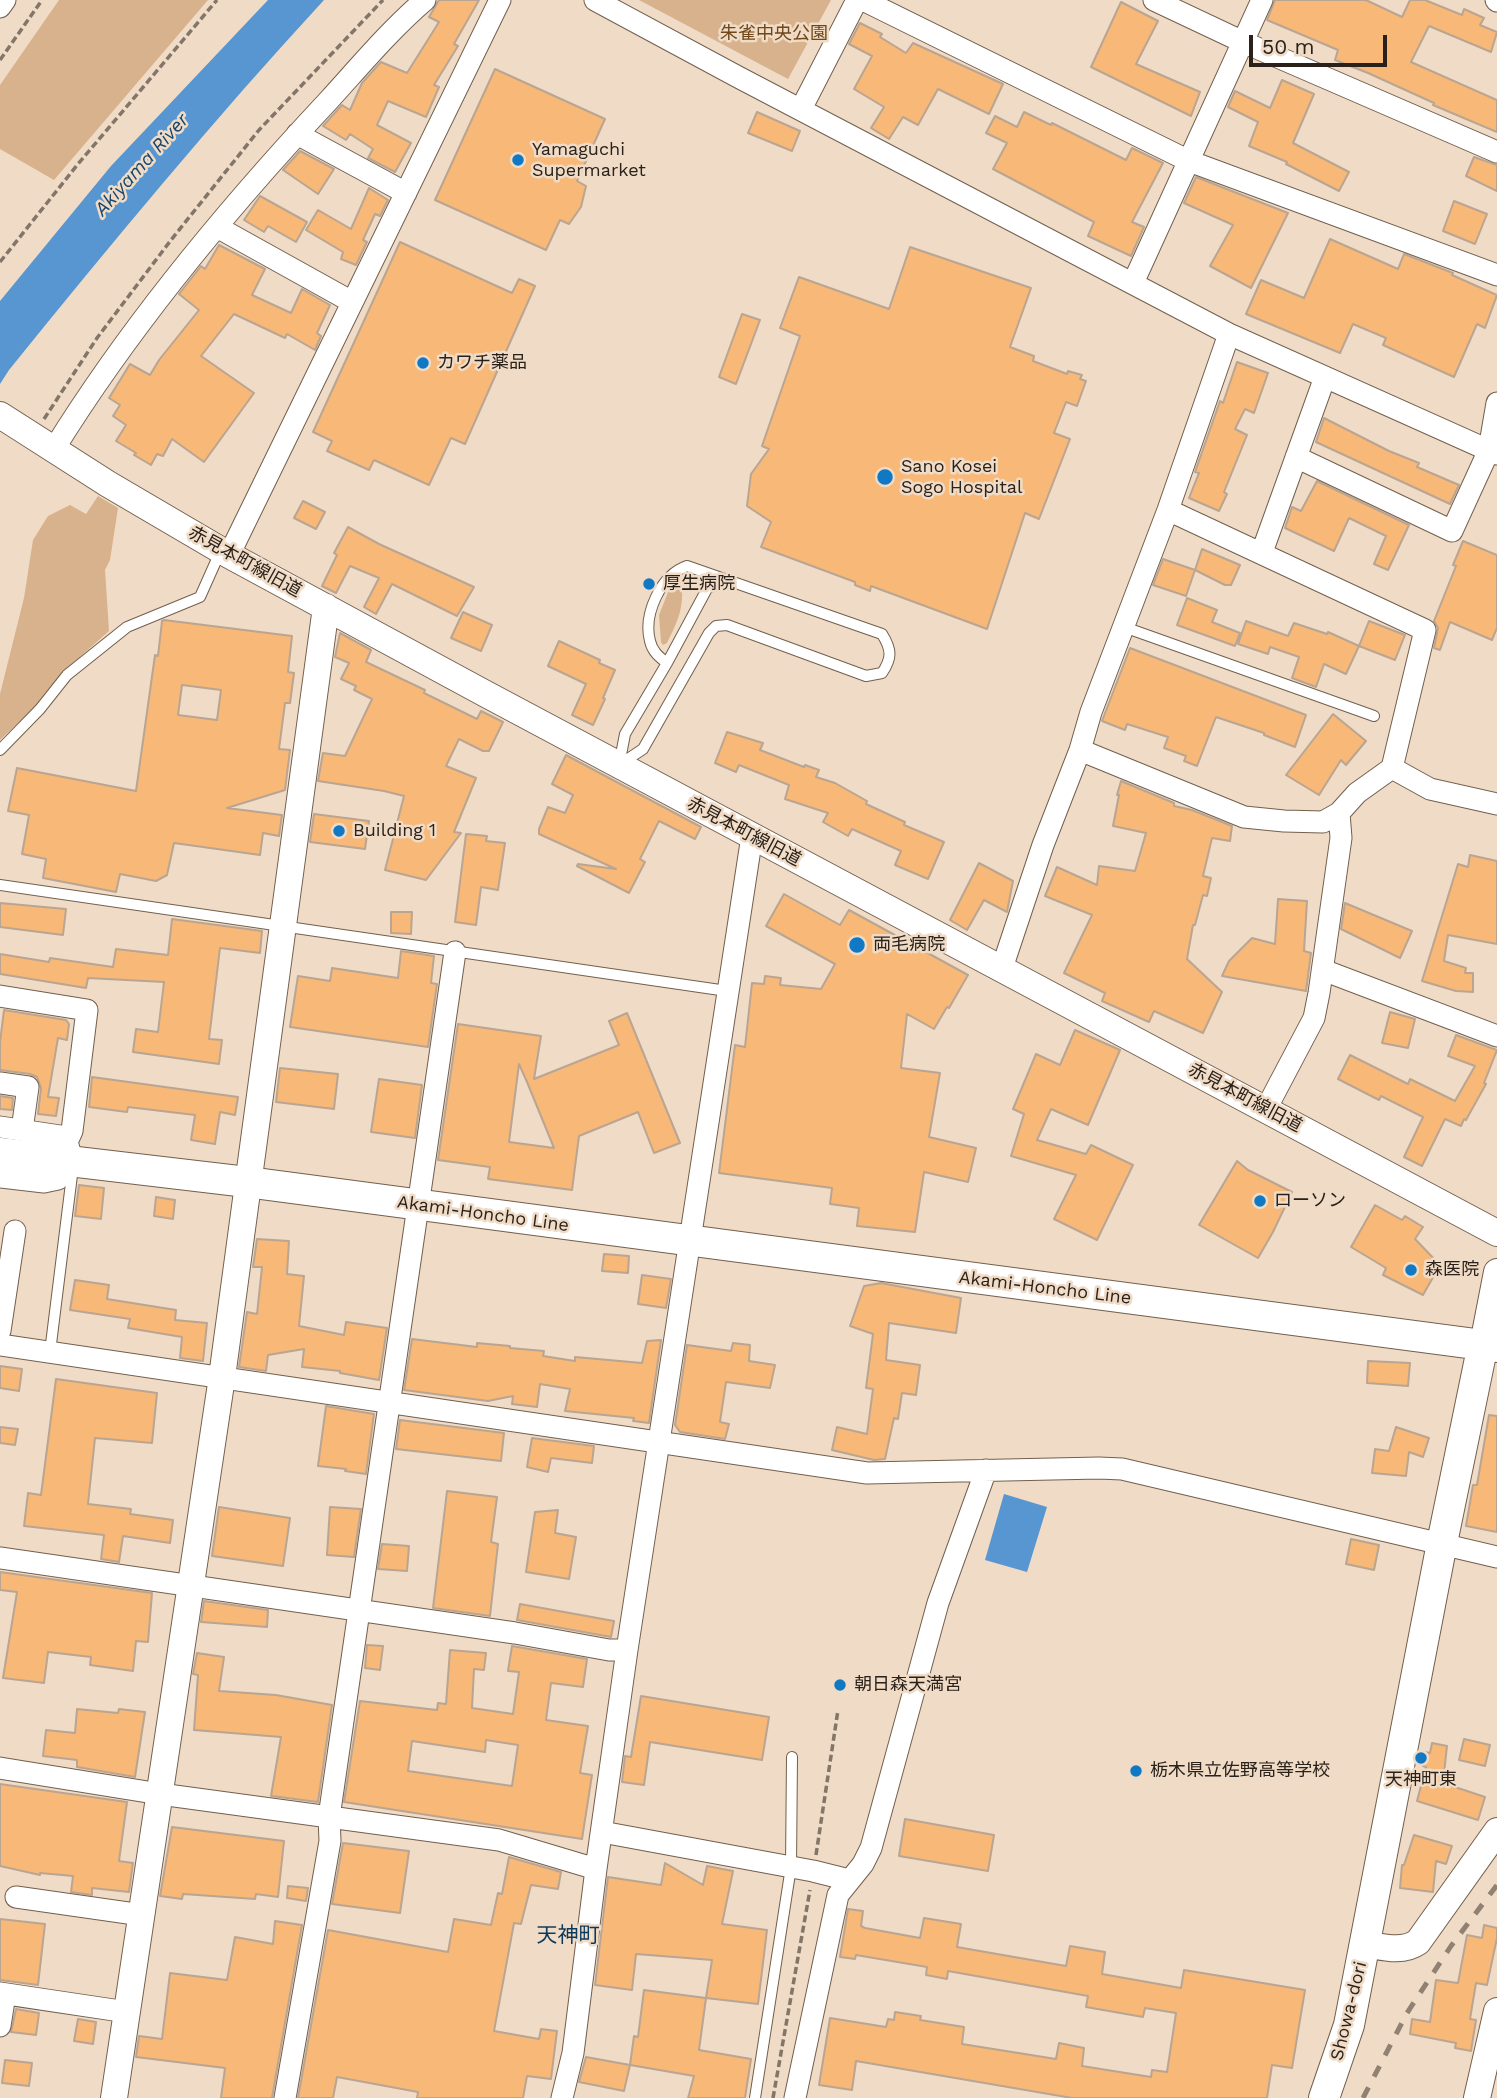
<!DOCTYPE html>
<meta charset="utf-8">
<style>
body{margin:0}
#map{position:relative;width:1497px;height:2098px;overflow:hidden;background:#f0dbc6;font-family:"Work Sans",sans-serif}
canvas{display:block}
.scale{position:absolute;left:1249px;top:35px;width:138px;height:32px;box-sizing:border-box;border:4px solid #29211a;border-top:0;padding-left:9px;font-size:21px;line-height:24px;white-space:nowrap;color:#29211a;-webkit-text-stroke:5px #f0dbc6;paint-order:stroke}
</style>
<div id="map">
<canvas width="1497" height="2098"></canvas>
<div class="scale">50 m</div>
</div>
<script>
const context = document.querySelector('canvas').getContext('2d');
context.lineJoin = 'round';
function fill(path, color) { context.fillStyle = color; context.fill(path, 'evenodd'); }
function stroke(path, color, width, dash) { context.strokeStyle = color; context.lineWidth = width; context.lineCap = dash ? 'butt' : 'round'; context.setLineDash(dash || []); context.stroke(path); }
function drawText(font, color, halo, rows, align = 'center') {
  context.font = font + ' "Work Sans","Noto Sans JP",sans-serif'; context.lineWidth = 5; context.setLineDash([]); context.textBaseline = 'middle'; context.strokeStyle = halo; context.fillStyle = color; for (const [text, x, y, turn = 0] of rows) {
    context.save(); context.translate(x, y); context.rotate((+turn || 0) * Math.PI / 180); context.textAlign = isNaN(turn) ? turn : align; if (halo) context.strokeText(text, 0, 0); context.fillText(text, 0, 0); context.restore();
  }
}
fill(new Path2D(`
 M59,0H208L54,180L0,149V85Z
 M639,0H831L788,79Z
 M98,496L118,508L110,560L105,570L109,631L64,671L42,701L0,740V694L24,598L33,540L48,516L70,505L86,514Z
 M681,581C685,606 678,621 667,643L663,645L661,642L659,615L672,582Z`), '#d7b28c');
fill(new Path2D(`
 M268,0H324C214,119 111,244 9,370L0,384V301L111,166Z
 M1004,1494L1047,1507L1027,1572L985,1560Z`), '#5796d0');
const building = new Path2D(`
 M439,0H479L454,44L458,46L434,85L439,87L426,117L388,101L377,125L411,143L395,172L368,158L373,149L350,134L346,140L323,126L342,105L350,110L362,83L381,62L407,73L439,22L429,17Z
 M1275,0H1366L1402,17L1410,0H1425L1462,15L1464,9L1484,18L1480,25L1497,32L1491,52L1429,26L1411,62L1497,100V132L1433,105L1434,103L1368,73L1335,60L1338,50L1267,20Z
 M1121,2L1158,21L1136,64L1200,92L1191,116L1091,67Z
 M860,23L882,34L880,37L906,53L913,43L1003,84L989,114L938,89L918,125L903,117L889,139L871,128L884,107L854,89L872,56L849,44Z
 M495,69L605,119L577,181L586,186L581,207L569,224L560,220L546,250L435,200Z
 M1282,80L1314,94L1293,143L1349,172L1339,191L1286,164L1287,162L1249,146L1258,122L1228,107L1235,91L1270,108Z
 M757,112L800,131L792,151L748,133Z
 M1024,112L1051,125L1052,123L1126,160L1132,148L1163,163L1132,222L1144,227L1131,256L1088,236L1094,222L993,169L1007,143L986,133L995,116L1017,127Z
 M300,151L334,169L318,194L283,170Z
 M1474,157L1497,165V191L1466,176Z
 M1196,177L1288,213L1251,288L1210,266L1233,225L1184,203Z
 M369,188L388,200L380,216L375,214L363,240L367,242L356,265L341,259L343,252L306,230L318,210L351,229Z
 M260,196L307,222L296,242L268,226L264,232L244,220Z
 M1454,201L1487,214L1475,244L1443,231Z
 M1330,239L1398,269L1404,254L1453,273L1452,275L1497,295L1485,328L1477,324L1454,377L1383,345L1386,338L1353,324L1340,353L1246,314L1261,280L1304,298Z
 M400,242L512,293L519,279L535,286L465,444L451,438L429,485L374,460L369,470L327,451L332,441L313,432Z
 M219,245L265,269L252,295L291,313L302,289L330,305L317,333L321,336L315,350L287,334L285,338L234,314L201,356L254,393L204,462L172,439L163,456L157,454L151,465L134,455L136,453L116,441L126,425L113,416L120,405L109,398L130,364L150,375L159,360L199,310L179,294L201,266L205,269Z
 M910,247L1031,288L1010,347L1034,356L1033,361L1067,374L1068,371L1082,375L1080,379L1086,381L1077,406L1066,402L1054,433L1070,439L1039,519L1025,513L987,629L871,586L870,591L855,585V582L761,547L771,522L747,506L751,474L769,449L762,446L800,336L780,328L799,277L889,309Z
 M742,314L760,320L736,384L719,377Z
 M1237,362L1268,373L1254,413L1245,409L1235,429L1247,435L1224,492L1227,494L1219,511L1189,498L1199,473L1195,472L1220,401L1223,403Z
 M1324,418L1389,451L1419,463L1417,467L1459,485L1450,504L1316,442Z
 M1317,481L1409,525L1388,570L1374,564L1386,536L1349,518L1334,551L1285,528L1292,507L1301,511Z
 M303,501L325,512L316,529L294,518Z
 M348,527L379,544L474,587L457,616L392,584L376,614L364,607L379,578L350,566L336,593L322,586L337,555L334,553Z
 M1463,541L1497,555V628L1492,640L1450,622L1440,650L1434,648L1438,628L1434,621L1456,566L1453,565Z
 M1202,549L1240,565L1231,585H1225L1195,570Z
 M1163,559L1195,570L1186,596L1153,585Z
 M1187,598L1217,610L1212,622L1240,633L1235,646L1177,625Z
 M463,612L492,625L481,651L451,638Z
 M164,620L292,636L288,672L294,673L290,703H285L279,749L290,750L285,790L227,808L282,815L279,836L263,833L260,855L174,843L167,875L156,881L120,874L116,892L43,878L46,859L22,854L29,815L8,811L17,768L136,791L155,655L158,656L162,621ZM182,685L221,690L217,720L178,715Z
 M1246,621L1288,636L1294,623L1327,634L1328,632L1359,646L1346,674L1324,664L1316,687L1292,678L1299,657L1270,647L1268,654L1238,644Z
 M1369,621L1405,635L1395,660L1359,646Z
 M340,633L371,650L366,662L425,690L424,693L477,719L481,711L503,722L489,751H483L459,739L446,766L476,778L454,832L461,833L426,880L385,870L404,796L384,791L318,781L323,753L345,756L372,699L354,690L356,686L341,679L349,663L335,657Z
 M559,641L600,660L599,663L615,670L603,698L605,699L593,725L572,715L586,684L548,666Z
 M1130,648L1306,715L1295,747L1264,735V733L1216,717L1197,766L1184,761L1186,756L1164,748L1168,737L1127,724L1125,730L1102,721Z
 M1333,714L1366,741L1346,765L1341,760L1319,795L1286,775Z
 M727,732L763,743L760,750L804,767L805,765L819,770L816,777L835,783L867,801L866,804L905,822L904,825L944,842L928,879L895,865L901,851L852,829L848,836L823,822L828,813L785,799L789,785L739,765L736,772L715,763Z
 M566,755L701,827L695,839L659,821L640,859L645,862L629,893L577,866L578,864L616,869L539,834V829L548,807L565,813L573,795L552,784Z
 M1121,781L1174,803V806L1192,810L1232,826L1230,841L1212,838L1203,876L1211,878L1207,896L1203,895L1195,925H1193L1187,959L1222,992L1203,1033L1154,1011L1149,1022L1102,1001L1105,993L1064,973L1092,915L1045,896L1057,867L1097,885L1099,866L1135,871L1146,833L1113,826L1119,795H1117Z
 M314,814L369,821L365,849L310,842Z
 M466,834L487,836L486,841L505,843L498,890L481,887L476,925L455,922Z
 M1470,855L1497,861V944L1448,935L1444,961L1466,968L1465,973H1473V992L1456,991L1422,981L1458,864L1468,867Z
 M979,863L1013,881L1007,912L984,900L967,930L950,920Z
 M784,894L840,925L849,910L968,975L949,1008L947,1007L934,1029L907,1014L901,1068L940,1073L929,1137L976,1148L968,1182L924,1172L915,1232L857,1226L859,1208L830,1204L832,1188L719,1173L735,1045L745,1047L752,983L764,984L765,976L781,978L780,985L821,989L835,964L766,926Z
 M1278,899L1307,901L1304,951L1311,953L1306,991L1222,976L1229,961L1252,938L1275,944Z
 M0,903L66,909L63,935L0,927Z
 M1345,903L1412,931L1400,958L1341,929Z
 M391,912H412L411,934L391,933Z
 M172,919L262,931L260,953L220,948L209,1039L222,1040L219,1064L133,1052L136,1029L158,1032L164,982L88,978L86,988L0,974V954L49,962L50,958L113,967L116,949L168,955Z
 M401,951L434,956L431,983L437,984L428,1047L290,1027L298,976L330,981L332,968L398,978Z
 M4,1010L66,1020L69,1024L67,1040L58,1038L48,1097L59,1098L56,1116L38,1114L41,1088L37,1077L30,1074L0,1070V1042Z
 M1390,1012L1415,1019L1408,1048L1382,1043Z
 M627,1013L680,1143L654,1153L638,1112L579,1136L572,1190L488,1179L490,1167L438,1160L458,1024L541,1036L534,1079L619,1045L609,1021ZM519,1064L527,1082L554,1148L509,1142Z
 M1075,1030L1120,1050L1088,1125L1051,1109L1037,1140L1086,1154L1091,1145L1133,1165L1097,1240L1054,1219L1076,1175L1011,1156L1024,1114L1013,1109L1036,1054L1060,1065Z
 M1456,1035L1497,1050L1484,1083L1486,1084L1466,1120L1464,1119L1461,1126L1445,1119L1422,1166L1404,1157L1423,1117L1381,1096L1379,1100L1338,1079L1350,1055L1408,1084L1410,1079L1455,1101L1475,1066L1448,1056Z
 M280,1068L338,1074L334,1109L276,1102Z
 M92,1077L238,1097L235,1115L220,1112L215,1144L191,1140L195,1115L128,1107L127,1112L89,1107Z
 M379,1079L422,1085L415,1138L371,1132Z
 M0,1096L13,1098L12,1110L0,1109Z
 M1237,1161L1248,1170L1292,1192L1273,1232L1258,1258L1199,1225Z
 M79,1185L104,1188L101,1219L75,1216Z
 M156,1197L175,1200L173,1219L154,1216Z
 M1375,1205L1402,1220L1405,1216L1423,1227L1415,1239L1440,1265L1423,1295L1383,1275L1386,1268L1351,1247Z
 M257,1239L289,1241L287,1274L304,1276L299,1326L344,1335L346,1322L387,1328L379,1380L340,1373V1371L302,1367L304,1349L268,1355L266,1371L239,1367L247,1312L257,1314L262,1267H253Z
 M604,1254L629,1256L628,1273L602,1271Z
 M642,1275L671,1279L666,1308L638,1304Z
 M75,1280L109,1285L107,1299L176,1310L175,1320L207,1323L203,1361L180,1358L182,1337L128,1328L130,1319L70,1310Z
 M881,1283L961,1298L956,1333L889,1323L886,1360L920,1365L916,1395L902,1393L898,1419L894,1418L885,1459L874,1460L832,1450L837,1427L867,1434L873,1389L866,1388L873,1334L850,1326L864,1286Z
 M412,1339L477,1347V1343L510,1346V1348L544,1351L543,1356L575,1361V1357L642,1363L647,1341L661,1340L649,1423L633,1421L634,1418L565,1411L570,1389L540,1384L537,1407L512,1404L513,1396L488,1401L404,1390Z
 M733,1343L750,1345L749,1361L775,1365L770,1388L726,1382L720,1422L729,1424L725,1439L680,1432L675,1425L687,1345L731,1351Z
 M1368,1361L1410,1363L1408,1386L1367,1383Z
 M0,1366L22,1369L19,1391L0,1388Z
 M56,1379L157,1393L152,1443L95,1438L88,1504L131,1509L130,1514L173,1520L170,1543L123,1536L119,1562L101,1559L104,1535L24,1526L28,1493L41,1495Z
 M326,1406L374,1414L366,1474L345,1471L346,1469L318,1466Z
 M1489,1415L1497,1416V1532L1466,1526L1473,1485H1477Z
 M400,1420L504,1433L501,1461L396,1449Z
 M0,1427L18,1429L15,1445L0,1443Z
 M1396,1427L1429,1438L1423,1457L1409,1452L1406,1476L1372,1473L1375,1449L1389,1451Z
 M532,1438L594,1446L592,1463L551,1458L548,1472L527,1467Z
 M447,1491L497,1497L491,1542L498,1544L490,1616L433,1608Z
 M219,1507L290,1518L283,1566L212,1556Z
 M330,1507L361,1509L354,1557L327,1555Z
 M558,1510L555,1533L576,1537L569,1579L526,1572L535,1512Z
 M1351,1539L1379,1545L1374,1570L1346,1564Z
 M382,1544L409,1546L407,1571L378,1569Z
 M0,1572L152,1593L148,1642L136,1641L133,1671L90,1665L91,1657L48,1652L44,1683L3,1678L17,1592L0,1590Z
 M204,1601L268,1610L267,1627L201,1622Z
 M520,1604L614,1621L611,1637L517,1620Z
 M367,1645L383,1646L380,1670L365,1668Z
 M512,1646L587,1659L583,1687L551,1683L546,1720L588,1726L580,1773L592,1775L582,1839L344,1802L360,1701L437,1710L438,1703L446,1704L450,1650L486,1653L484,1670L474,1669L472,1708L513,1714L519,1672L508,1671ZM486,1740L518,1745L512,1786L408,1771L412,1741L485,1752Z
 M197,1653L224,1657L219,1691L276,1695L332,1705L318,1802L271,1796L281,1737L194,1730L198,1675L193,1674Z
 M641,1696L769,1717L762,1760L650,1742L644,1785L622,1782L625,1756L631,1757Z
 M77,1709L118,1713L119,1709L145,1712L135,1777L77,1767V1760L43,1756L46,1730L75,1733Z
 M1464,1739L1490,1745L1485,1766L1459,1760Z
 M1432,1743L1447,1746L1443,1783L1485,1797L1478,1820L1417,1801L1426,1767L1423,1766L1425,1752L1430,1753Z
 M0,1784L127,1802L119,1861L133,1863L129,1892L92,1888V1895L71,1892L73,1876L40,1873V1875L0,1866Z
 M905,1819L994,1835L988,1871L899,1856Z
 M172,1827L284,1841L278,1897L256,1894L255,1899L183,1894L182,1899L160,1896Z
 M1414,1835L1452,1846L1446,1864L1436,1861L1433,1892L1400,1888L1402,1865H1404Z
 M343,1843L409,1851L400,1913L332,1904Z
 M509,1857L561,1872L558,1889L531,1885L521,1924L514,1923L494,2031L539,2039L541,2029L557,2031L551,2079L527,2076L523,2098H417L418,2092L337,2077L333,2098H298L328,1930L448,1952L454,1919L491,1925L498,1893L502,1894Z
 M665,1863L703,1885L707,1866L733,1871L722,1924L767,1930L758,2004L706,1998L712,1960L636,1954L632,1990L595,1985L608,1877L661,1885Z
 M288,1886L308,1888L306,1901L287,1898Z
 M848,1909L863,1911L861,1926L865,1928L920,1938L924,1918L961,1924L957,1947L1066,1966L1070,1946L1105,1952L1102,1974L1181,1988L1184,1970L1305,1990L1292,2068L1272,2065L1267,2098H1072L856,2061L852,2090L819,2085L830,2018L886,2027L888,2019L894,2020L895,2012L921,2016L920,2020L964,2027L962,2044L1056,2059L1059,2043L1084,2048L1082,2066L1151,2077L1152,2070L1167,2072L1176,2013L1145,2008L1143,2017L1086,2007L1088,1996L948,1971L947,1979L926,1975L927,1967L856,1955L855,1959L840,1957Z
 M0,1919L45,1924L38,1985L0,1980Z
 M275,1921L302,1925L272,2098H221L225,2068L136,2057L139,2036L162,2039L170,1973L227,1980L235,1937L273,1944Z
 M1484,1925L1497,1928V1938L1487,1985L1476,1983L1470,2019L1476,2020L1471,2051L1455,2048L1456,2043L1410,2034L1412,2019L1430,2022L1436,1980L1458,1983L1467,1935L1482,1938Z
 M644,1990L706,1998L699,2050L751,2059L745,2098H688L694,2076L630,2065L634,2036L638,2037Z
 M16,2009L39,2013L36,2035L11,2032Z
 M78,2019L96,2022L93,2044L74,2041Z
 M586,2057L630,2065L624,2091L579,2082Z
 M5,2060L32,2063L29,2086L2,2083Z`);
fill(building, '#f7b878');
stroke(building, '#b9a591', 2);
const service = new Path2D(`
 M687,566L882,634C892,650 892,658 882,673L866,676L727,625L716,626L709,633L643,749L619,765L625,734L667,663C659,657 652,651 650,641C643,614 661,575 687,566Z
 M1124,627L1374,716
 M667,663L708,587L730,583
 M0,750L40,709L67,675L127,627L200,597L221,550
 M0,885L727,991
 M50,1352L73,1167
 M755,2098L791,1867L792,1757`);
const minor = new Path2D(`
 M595,0L740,78L1229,334L1497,454
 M863,0L1189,161L1497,275
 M1154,0L1243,42L1497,152
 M1496,0L1497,1
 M0,7L5,0
 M801,109L857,0
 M297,134L406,193
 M217,227L352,302
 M1133,283L1262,0
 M54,449C132,323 228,208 329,100C360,66 390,30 425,0
 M1296,457L1452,531L1489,450L1497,403
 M1262,552L1325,377
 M229,555L500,0
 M1080,750L1244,817L1284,821L1323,822L1339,813L1357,793L1392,768L1425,630L1168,510
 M1392,768L1430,789L1497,804
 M1002,968L1043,845L1080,750L1091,712L1168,510L1229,334
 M1323,970L1497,1036
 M0,996L87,1010L72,1131L67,1142
 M0,1083L28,1087L22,1130
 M1266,1109L1314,1018L1319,993L1341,838L1339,813
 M0,1127L60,1136L67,1142L73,1162L58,1179L44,1182L0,1177
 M0,1331L15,1231
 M0,1345L867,1473L1099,1468L1122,1469L1497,1557
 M0,1558L515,1633L609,1650H627
 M0,1768L160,1794L499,1840L596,1869
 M602,1832L813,1871L849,1880
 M16,1897L142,1915
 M0,1993L127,2012
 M0,2026L5,1994
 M285,2098L330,1841L329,1817L455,952
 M562,2098L573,2053L596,1869L627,1650L752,836
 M795,2098L838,1895L863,1864L871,1848L938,1603L986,1470`);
const tertiary = new Path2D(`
 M0,415L108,484L229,555L484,693L1497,1233
 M1483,1344L1497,1272
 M1365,1944C1383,1947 1402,1953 1418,1942L1497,1831
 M114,2098L222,1377L326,607
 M1477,2098L1497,2011`);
const secondary = new Path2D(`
 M0,1153L247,1182L1497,1347
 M1324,2098L1349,2025L1442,1543L1483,1344`);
stroke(service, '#725f4d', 12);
stroke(minor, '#725f4d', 23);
stroke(tertiary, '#725f4d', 28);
stroke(secondary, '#725f4d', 32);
stroke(new Path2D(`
 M0,60L42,0
 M0,262L78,164L217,0
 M44,419L97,338L171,240L259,130L383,0
 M816,1855L838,1710
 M773,2098L810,1890`), '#837568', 3.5, [7, 3.5]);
stroke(service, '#fff', 10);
stroke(minor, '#fff', 21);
stroke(tertiary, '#fff', 26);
stroke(secondary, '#fff', 30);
stroke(new Path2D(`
 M1363,2098L1407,2013L1451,1946L1497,1885`), '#908173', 5, [12, 12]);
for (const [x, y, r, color] of [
 [518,160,7,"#1178c4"],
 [423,363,7,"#1178c4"],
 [885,477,9,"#1178c4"],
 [649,584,7,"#1178c4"],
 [339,831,7,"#1178c4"],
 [857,945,9,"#1178c4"],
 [1260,1201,7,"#1178c4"],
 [1411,1270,7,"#1178c4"],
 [840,1685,7,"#1178c4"],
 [1421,1758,7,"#1178c4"],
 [1136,1771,7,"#1178c4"]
]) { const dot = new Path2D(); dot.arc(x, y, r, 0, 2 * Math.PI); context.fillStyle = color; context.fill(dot); stroke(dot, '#f0dbc6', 2.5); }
drawText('18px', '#704717', '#f0dbc6', [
 ["朱雀中央公園",774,34]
]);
drawText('18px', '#29211a', '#f0dbc6', [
 ["Yamaguchi",532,150],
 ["Supermarket",532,171],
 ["カワチ薬品",437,363],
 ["Sano Kosei",901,467],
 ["Sogo Hospital",901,488],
 ["厚生病院",663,584],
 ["Building 1",353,831],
 ["両毛病院",873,945],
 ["ローソン",1274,1201],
 ["森医院",1425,1270],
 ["朝日森天満宮",854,1685],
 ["栃木県立佐野高等学校",1150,1771],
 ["天神町東",1421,1780,"center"]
], 'left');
drawText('18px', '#29211a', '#f0dbc6', [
 ["赤見本町線旧道",245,562,29],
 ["赤見本町線旧道",744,832,28],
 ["赤見本町線旧道",1245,1098,28],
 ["Akami-Honcho Line",483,1214,8],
 ["Akami-Honcho Line",1045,1288,7],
 ["Showa-dori",1349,2011,-76]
]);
drawText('italic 19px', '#16456c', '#f0dbc6', [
 ["Akiyama River",142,165,-48]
]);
drawText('21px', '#0b395d', '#f0dbc6', [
 ["天神町",568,1936]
]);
</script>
